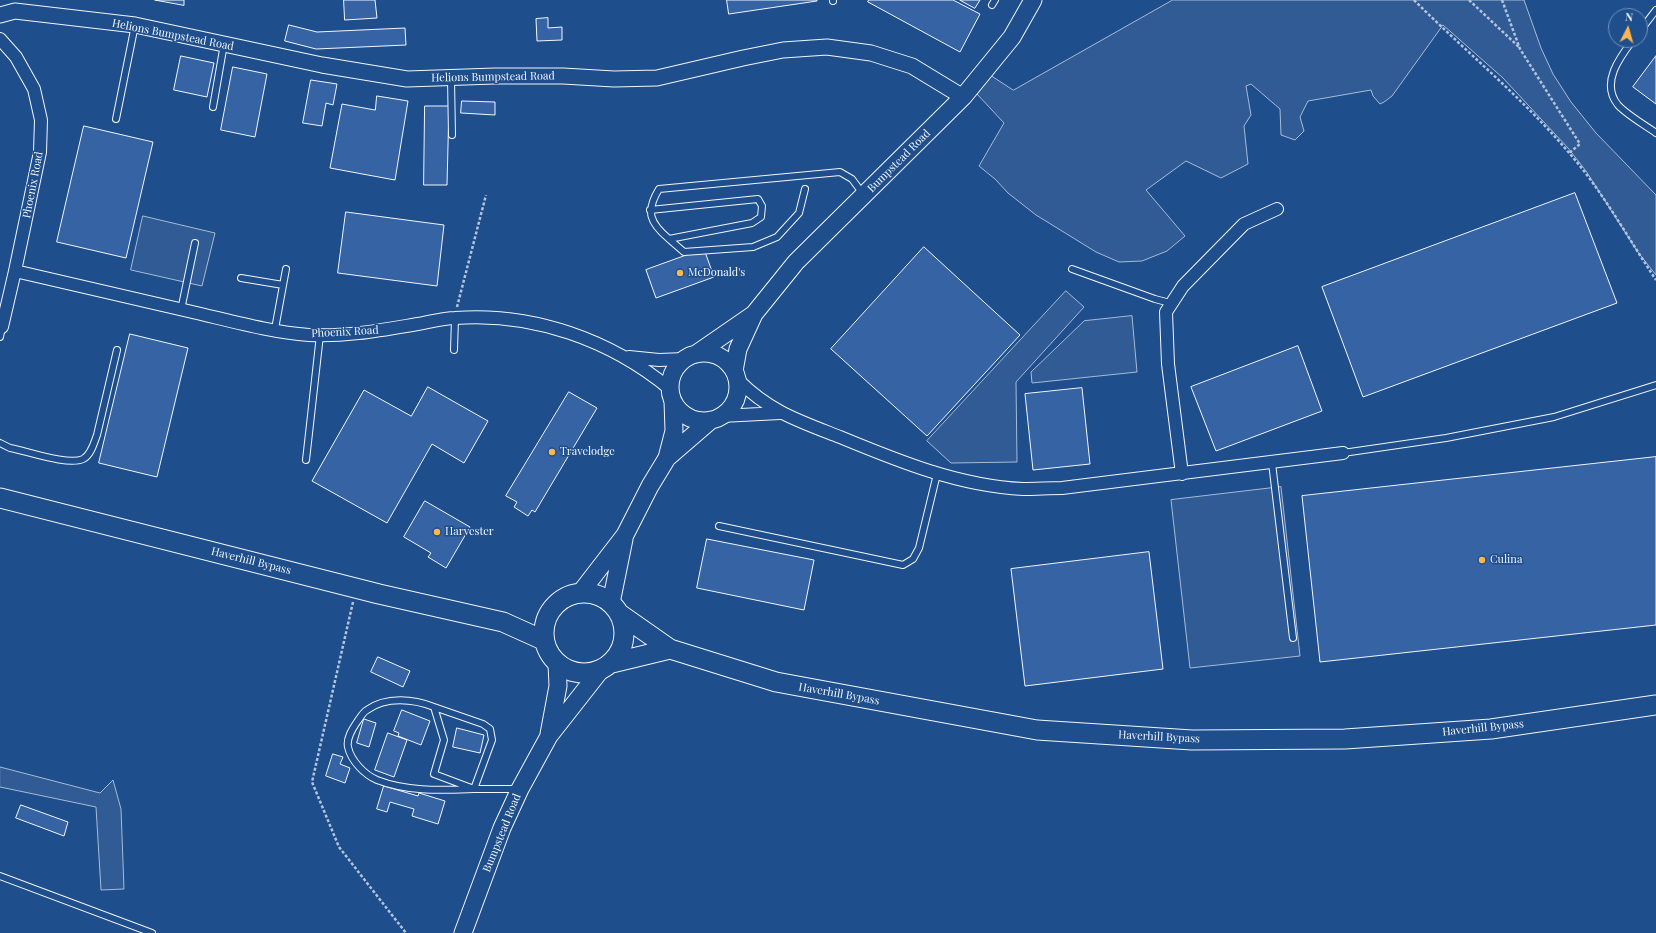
<!DOCTYPE html>
<style>
body{margin:0}
#map{position:relative;width:1656px;height:933px;overflow:hidden;background:#1f4e8c;font-family:"Playfair Display",serif}
canvas{display:block}
.north{position:absolute;left:1608px;top:8px;width:40px;height:40px;box-sizing:border-box;background:#1f4e8c;border:1px solid #7391ba;border-radius:50%;rotate:6deg;font-size:11px;font-weight:700;line-height:16px;text-align:center;color:#f2f6ff}
.north::after{content:'';display:block;margin:auto;width:14px;height:18px;background:#ffb74d;clip-path:polygon(50% 0,100% 100%,50% 72%,0 100%)}
</style>
<div id="map">
<canvas width="1656" height="933"></canvas>
<div class="north">N</div>
</div>
<script>
const context = document.querySelector('canvas').getContext('2d');
context.lineJoin = 'round';
function fill(path, color) { context.fillStyle = color; context.fill(path, 'evenodd'); }
function stroke(path, color, width, dash) { context.strokeStyle = color; context.lineWidth = width; context.lineCap = dash ? 'butt' : 'round'; context.setLineDash(dash || []); context.stroke(path); }
function drawText(font, color, halo, rows, align = 'center') {
  context.font = font + ' "Playfair Display",serif'; context.lineWidth = 3; context.setLineDash([]); context.textBaseline = 'middle'; context.strokeStyle = halo; context.fillStyle = color; for (const [text, x, y, turn = 0] of rows) {
    context.save(); context.translate(x, y); context.rotate((+turn || 0) * Math.PI / 180); context.textAlign = isNaN(turn) ? turn : align; if (halo) context.strokeText(text, 0, 0); context.fillText(text, 0, 0); context.restore();
  }
}
const built = new Path2D(`
 M1173,0H1524L1541,48L1553,74L1571,102L1596,133L1656,195V275L1637,251L1586,171L1568,148L1503,78L1443,25L1392,96L1384,102L1380,104L1373,96L1371,90L1308,101L1300,117L1304,131L1295,140L1281,135L1280,109L1251,84L1246,86L1251,115L1244,126L1248,164L1221,178L1186,161L1146,190L1185,236L1167,251L1142,261L1119,262L1096,252L1036,215L1008,193L995,179L979,166L1004,123L977,94L990,75L1013,90Z
 M143,216L215,233L202,286L131,270Z
 M1066,291L1084,307L1016,382L1017,462L951,463L927,441Z
 M1132,316L1137,372L1032,383L1031,372L1084,321Z
 M1281,487L1300,656L1190,668L1171,500Z
 M0,767L100,793L113,780L121,809L124,889L101,890L96,807L0,787Z`);
fill(built, '#305b95');
stroke(built, '#a8bbd7', 1);
const building = new Path2D(`
 M155,0H184V5Z
 M344,0H375L377,18L345,20Z
 M727,0H817V1L729,14Z
 M869,0H953L980,14L960,52L868,2Z
 M960,0H980L975,8Z
 M548,18V28L562,27V40L537,41L536,19Z
 M289,25L317,32L405,28L406,45L316,49L285,41Z
 M181,56L214,63L207,97L174,90Z
 M1656,56V104L1633,87Z
 M233,67L267,74L255,137L221,130Z
 M311,80L337,84L333,105L326,103L322,126L303,123Z
 M377,96L408,101L395,180L330,168L342,104L375,110Z
 M462,101L495,102V115L461,113Z
 M425,106H449L447,185H424Z
 M84,126L153,142L126,258L57,242Z
 M1575,193L1617,303L1363,397L1322,287Z
 M346,212L444,225L437,286L338,273Z
 M924,247L1020,335L927,436L831,349Z
 M704,249L714,277L656,298L646,270Z
 M130,334L188,348L157,477L99,463Z
 M1298,346L1322,411L1216,451L1191,387Z
 M428,387L488,421L464,463L432,444L387,523L312,481L364,390L411,416Z
 M1082,388L1090,464L1033,470L1025,394Z
 M569,392L597,408L535,512L532,510L528,516L514,507L517,502L506,496Z
 M1656,457V625L1320,662L1302,496Z
 M425,501L470,527L446,568L428,557L431,553L404,537Z
 M707,539L814,560L804,610L697,588Z
 M1149,552L1163,669L1025,686L1011,569Z
 M378,657L410,671L403,687L371,672Z
 M402,710L430,721L421,745L398,736L399,733L394,731Z
 M364,719L376,723L369,747L357,743Z
 M457,728L484,735L480,753L453,747Z
 M388,733L407,740L394,777L375,770Z
 M333,754L343,757L340,764L350,768L345,783L326,776Z
 M384,786L418,796L419,793L445,801L438,824L412,816L414,809L390,802L387,812L377,809Z
 M21,805L68,822L64,836L16,818Z`);
fill(building, '#3563a3');
stroke(building, '#f2f6ff', 1);
const service = new Path2D(`
 M833,0V1
 M992,5L995,0
 M1640,31L1656,10
 M1633,40C1620,57 1600,83 1618,105C1627,115 1645,125 1656,133
 M451,79L452,135
 M213,107L224,44
 M116,119L135,25
 M650,210L758,199L762,206L761,217L752,223L669,239C650,223 645,212 659,189L840,172L852,179L863,194
 M669,239L684,252L753,247L777,237L799,213L805,189
 M1072,269L1155,299L1170,303
 M241,278L283,285
 M181,310L195,243
 M275,329L286,269
 M0,337L2,327
 M454,350L455,318
 M0,443L10,448C27,451 68,466 83,459C91,455 94,443 97,435L117,350
 M1343,453L1446,438L1554,417L1656,385
 M306,460L320,335
 M1272,463L1293,638
 M719,526L903,565L913,559L919,548L937,474
 M434,707L483,724L490,729L492,740L474,789C442,790 408,792 377,780C365,775 351,761 348,747C346,738 353,728 357,722C360,718 363,712 367,710C386,696 414,699 434,707L444,740L434,774L474,789H519
 M0,876L152,933`);
const minor = new Path2D(`
 M0,39L16,57L34,89L41,120L40,152L15,271C73,284 130,298 188,311C228,320 269,332 309,335C346,337 382,330 418,324C430,322 443,318 455,318C533,312 611,340 670,389
 M2,327L15,271
 M629,357L659,360L685,359
 M738,380C770,412 799,421 840,437C898,461 959,486 1023,489C1036,489 1049,488 1062,488L1343,453
 M721,416L780,413
 M1182,474L1168,364L1166,312L1183,286L1244,224L1277,209`);
const tertiary = new Path2D(`
 M0,15L15,11L135,25L322,65L407,79L495,76H563L614,79L657,78L743,58L783,50L827,47L871,53L912,66L963,97`);
const secondary = new Path2D(`
 M670 387a34 34 0 1 1 68 0a34 34 0 1 1-68 0Z
 M696,354L754,314
 M734,371L738,349L754,314L796,262L963,97L1012,37L1033,0
 M667,458L674,431L673,401
 M581,592L625,535L650,486L667,458L711,420
 M611,603L624,539
 M549,734L558,686L557,664
 M463,933L502,828L520,789L549,736L600,671`);
const primary = new Path2D(`
 M0,498L379,594L503,622L543,640
 M544 633a40 40 0 1 1 80 0a40 40 0 1 1-80 0Z
 M620,614L670,649L776,682L1037,730L1192,740L1345,739L1491,729L1656,705
 M612,663L670,649`);
stroke(service, '#f2f6ff', 8);
stroke(minor, '#f2f6ff', 14);
stroke(tertiary, '#f2f6ff', 17);
stroke(secondary, '#f2f6ff', 19);
stroke(primary, '#f2f6ff', 21);
stroke(new Path2D(`
 M1414,0C1466,52 1523,98 1570,154C1603,192 1628,238 1656,280
 M1469,0L1520,48
 M1502,0L1520,49L1580,144L1569,153
 M457,307L486,195
 M353,602L312,782L339,847L406,933`), '#b3c4dc', 2.5, [3, 2]);
stroke(service, '#1f4e8c', 6);
stroke(minor, '#1f4e8c', 12);
stroke(tertiary, '#1f4e8c', 15);
stroke(secondary, '#1f4e8c', 17);
stroke(primary, '#1f4e8c', 19);
for (const [x, y, r, color] of [
 [680,273,4,"#ffb74d"],
 [552,452,4,"#ffb74d"],
 [437,532,4,"#ffb74d"],
 [1482,560,4,"#ffb74d"]
]) { const dot = new Path2D(); dot.arc(x, y, r, 0, 2 * Math.PI); context.fillStyle = color; context.fill(dot); stroke(dot, '#1f4e8c', 1.5); }
drawText('11px', '#f2f6ff', '#1f4e8c', [
 ["Helions Bumpstead Road",173,35,11],
 ["Helions Bumpstead Road",493,77,-1],
 ["Bumpstead Road",899,161,-45],
 ["Phoenix Road",33,185,-79],
 ["Phoenix Road",345,332,-3],
 ["Haverhill Bypass",251,561,14],
 ["Haverhill Bypass",839,694,10],
 ["Haverhill Bypass",1483,728,-6],
 ["Haverhill Bypass",1159,737,3],
 ["Bumpstead Road",502,833,-68]
]);
drawText('11px', '#f2f6ff', '#1f4e8c', [
 ["McDonald's",688,273],
 ["Travelodge",560,452],
 ["Harvester",445,532],
 ["Culina",1490,560]
], 'left');
</script>
